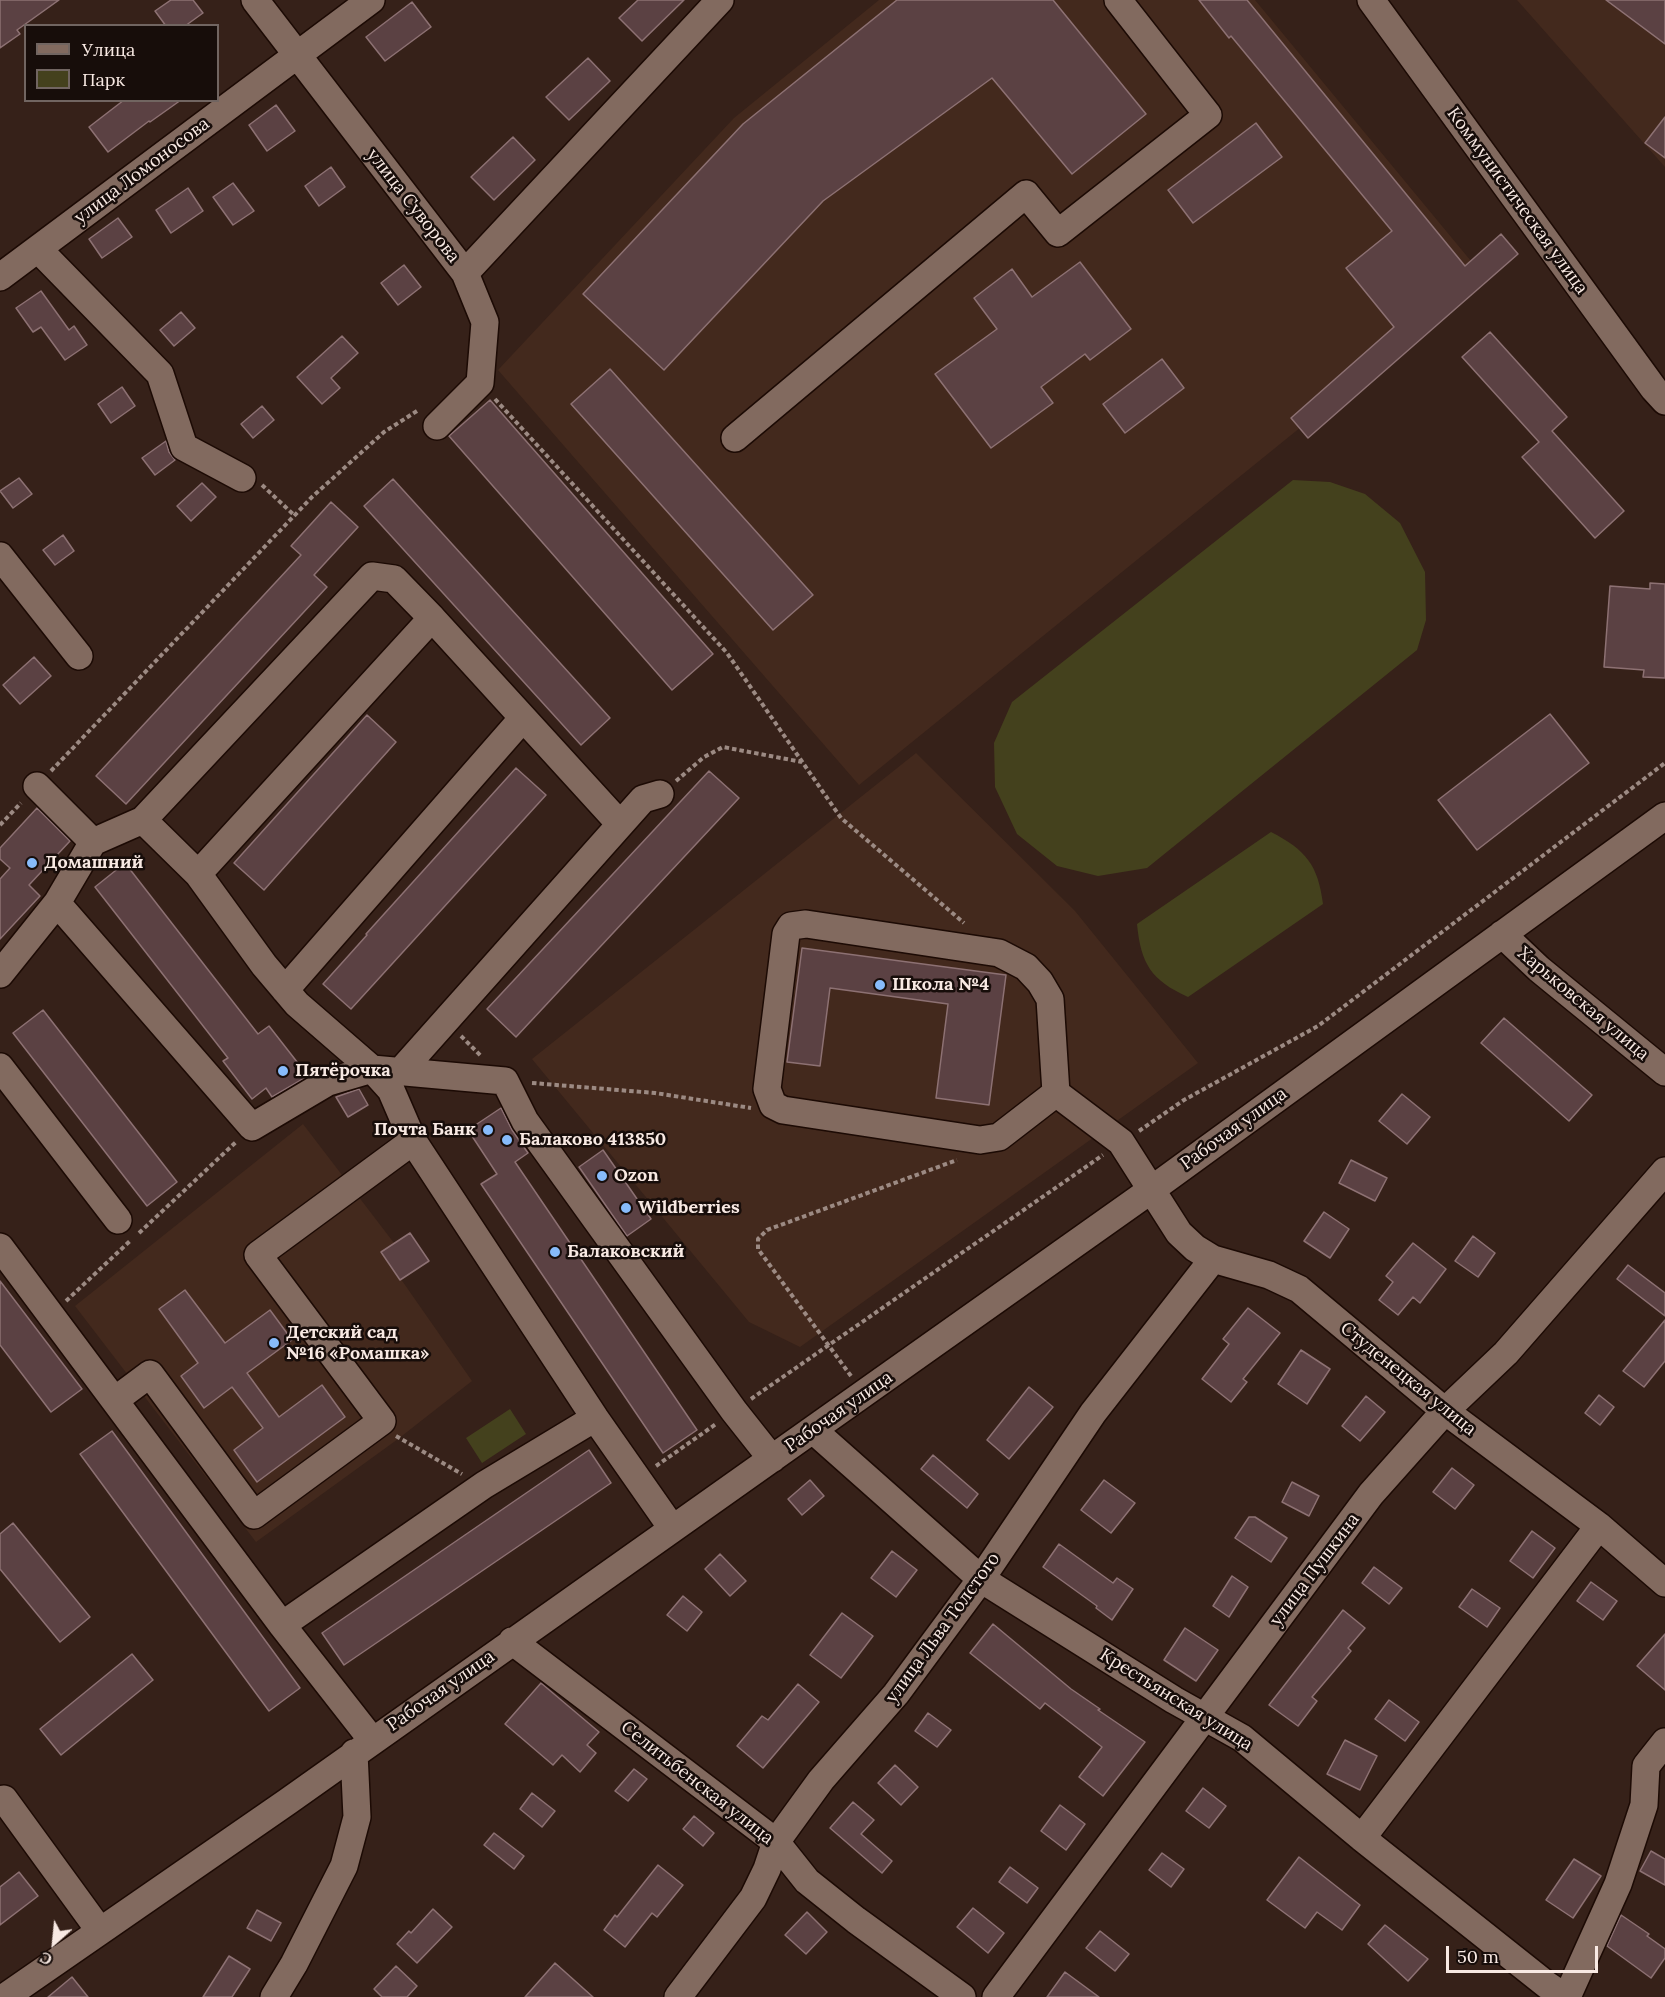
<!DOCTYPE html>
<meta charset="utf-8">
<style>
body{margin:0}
#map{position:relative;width:1665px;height:1997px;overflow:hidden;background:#362119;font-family:Lora,serif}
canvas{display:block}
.legend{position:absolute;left:24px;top:24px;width:195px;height:78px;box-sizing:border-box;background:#170d0a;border:2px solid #716561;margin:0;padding:8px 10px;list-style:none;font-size:18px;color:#f8e9e3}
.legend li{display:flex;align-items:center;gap:12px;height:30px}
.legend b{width:30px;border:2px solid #716561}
.north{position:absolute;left:24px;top:1913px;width:60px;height:60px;-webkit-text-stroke:4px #170d0a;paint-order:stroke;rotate:207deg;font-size:16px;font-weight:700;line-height:24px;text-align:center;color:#f8e9e3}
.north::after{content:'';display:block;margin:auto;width:21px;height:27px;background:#f8e9e3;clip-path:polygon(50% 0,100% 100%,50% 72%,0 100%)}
.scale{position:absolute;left:1446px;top:1946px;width:152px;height:27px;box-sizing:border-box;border:3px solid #f8e9e3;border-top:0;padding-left:8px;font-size:18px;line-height:21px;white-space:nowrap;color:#f8e9e3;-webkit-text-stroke:4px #170d0a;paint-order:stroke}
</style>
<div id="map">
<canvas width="1665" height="1997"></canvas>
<ul class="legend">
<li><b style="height:8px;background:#826a5f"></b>Улица</li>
<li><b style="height:16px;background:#44411d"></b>Парк</li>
</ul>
<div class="north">С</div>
<div class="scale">50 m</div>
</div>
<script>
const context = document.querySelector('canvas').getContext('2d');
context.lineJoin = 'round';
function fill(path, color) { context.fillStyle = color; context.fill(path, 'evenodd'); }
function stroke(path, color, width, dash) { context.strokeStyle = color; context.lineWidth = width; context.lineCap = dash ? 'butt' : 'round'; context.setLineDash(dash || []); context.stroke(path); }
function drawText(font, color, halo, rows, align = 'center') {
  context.font = font + ' Lora,serif'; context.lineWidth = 5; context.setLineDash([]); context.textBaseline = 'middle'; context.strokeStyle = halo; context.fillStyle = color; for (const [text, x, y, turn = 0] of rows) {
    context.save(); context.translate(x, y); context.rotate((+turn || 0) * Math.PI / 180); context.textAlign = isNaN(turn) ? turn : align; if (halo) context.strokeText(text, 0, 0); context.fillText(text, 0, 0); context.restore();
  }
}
fill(new Path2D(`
 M879,0H1255L1485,278L859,785L498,370L734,118Z
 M1517,0H1665V167Z
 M916,753L1075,911L1198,1063L800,1347L749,1322L532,1059Z
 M303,1124L394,1243L382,1252L472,1381L398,1439L256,1542L75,1306Z`), '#43291d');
fill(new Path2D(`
 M1293,480L1330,482L1365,494L1400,523L1425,572L1426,620L1417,650L1147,868L1098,876L1057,866L1017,834L995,787L994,743L1012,702Z
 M1271,832C1306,850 1318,865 1323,904L1188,997C1151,980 1141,964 1137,924Z
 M510,1409L526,1434L482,1463L466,1438Z`), '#44411d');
const building = new Path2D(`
 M0,0H59L17,30L20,34L0,48Z
 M171,0H193L203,13L185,26H166L155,11Z
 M638,0H684L642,41L619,18Z
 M897,0H1053L1146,114L1072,174L992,78L823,201L664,370L583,294L743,124Z
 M1199,0H1247L1465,266L1501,234L1518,254L1308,438L1291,418L1394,327L1346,268L1392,231L1231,36L1229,38Z
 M1606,0H1665V44Z
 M412,2L431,27L385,61L366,37Z
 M588,58L610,81L569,120L546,97Z
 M124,100H181L150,122L149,121L108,152L89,127Z
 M276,105L295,131L267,151L249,125Z
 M1665,117V158L1645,143Z
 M1256,123L1282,157L1193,223L1168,190Z
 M513,137L535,160L494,200L471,177Z
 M331,167L345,187L319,206L305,186Z
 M233,183L254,211L233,225L213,197Z
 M188,188L203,211L171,233L156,210Z
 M118,218L132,237L102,258L89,239Z
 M1080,262L1131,329L1090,360L1085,354L1041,387L1053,403L991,448L935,374L997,329L974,298L1012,269L1032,297Z
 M404,265L421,287L398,305L381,283Z
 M41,291L69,330L74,326L87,345L65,360L41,327L33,332L16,308Z
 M181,312L195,328L174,346L160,330Z
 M1490,332L1567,417L1552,431L1624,511L1595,538L1522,457L1539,442L1462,357Z
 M342,336L358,353L331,378L340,388L322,404L297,377Z
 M1162,359L1184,388L1125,433L1103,404Z
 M610,369L813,595L773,630L571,404Z
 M122,387L135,406L111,423L98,404Z
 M490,400L713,654L672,690L449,436Z
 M262,406L274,420L253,438L241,424Z
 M166,441L169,452L175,460L155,475L142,458Z
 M19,478L32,494L13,508L0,491Z
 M393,479L610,718L581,745L364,506Z
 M202,483L216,497L191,521L177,506Z
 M331,502L358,527L314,575L327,587L126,804L96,776L301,555L291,546Z
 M63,535L74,551L55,565L43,550Z
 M1650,583L1665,584V678L1643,677L1644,670L1604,667L1610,586L1650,589Z
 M34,657L51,676L20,704L3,685Z
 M1550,714L1589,763L1477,850L1438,800Z
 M367,715L396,742L264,890L234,863Z
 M516,768L546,795L351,1009L323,984L367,935L366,934Z
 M709,771L739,798L516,1037L487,1009Z
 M37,808L70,841L29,885L40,896L0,939V879L10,868L0,859V848Z
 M125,863L258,1034L269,1026L308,1076L272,1097L266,1088L252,1099L223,1061L228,1058L95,887Z
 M802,948L1006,975L989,1105L936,1098L948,1004L830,988L820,1066L787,1062Z
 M43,1010L177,1182L147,1206L13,1033Z
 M1504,1018L1592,1095L1569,1121L1481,1043Z
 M359,1089L368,1105L348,1117L336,1097Z
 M1402,1094L1430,1117L1407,1144L1379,1121Z
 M501,1108L512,1130L528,1153L515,1162L697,1430L663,1453L481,1184L497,1174L468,1130Z
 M603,1150L651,1219L627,1236L579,1167Z
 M1351,1160L1387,1178L1375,1201L1339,1183Z
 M1324,1212L1349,1229L1330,1258L1304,1241Z
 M410,1233L429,1261L400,1280L381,1252Z
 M1473,1236L1495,1253L1478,1277L1455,1261Z
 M1413,1243L1446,1269L1420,1303L1413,1297L1398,1315L1379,1300L1393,1282L1386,1276Z
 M1628,1265L1665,1293V1316L1617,1279Z
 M0,1281L82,1389L51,1412L0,1345Z
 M185,1290L225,1343L270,1310L292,1340L247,1373L279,1417L322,1385L345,1417L257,1482L234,1450L263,1428L232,1387L204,1408L181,1376L198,1363L159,1309Z
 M1248,1308L1280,1333L1243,1379L1247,1382L1231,1402L1202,1379L1229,1344L1223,1339Z
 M1665,1320V1361L1644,1387L1623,1371Z
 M1301,1350L1330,1369L1307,1404L1278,1384Z
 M1029,1387L1053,1407L1009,1459L987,1440Z
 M1599,1395L1614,1407L1600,1425L1585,1413Z
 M1366,1396L1385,1412L1360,1441L1342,1426Z
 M112,1431L300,1688L269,1711L80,1454Z
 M589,1450L611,1483L344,1665L322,1633Z
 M933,1455L978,1494L967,1508L921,1469Z
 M1452,1468L1474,1485L1455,1509L1433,1492Z
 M810,1480L824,1496L802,1515L788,1499Z
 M1104,1480L1135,1503L1111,1533L1081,1510Z
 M1292,1482L1319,1496L1309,1516L1282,1502Z
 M1249,1517H1255L1287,1538L1271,1562L1235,1538Z
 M13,1523L90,1617L60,1642L0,1569V1534Z
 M1532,1531L1555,1548L1533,1578L1510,1561Z
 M1059,1544L1113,1583L1117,1578L1133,1589L1112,1620L1096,1608L1097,1606L1043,1567Z
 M892,1551L917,1570L896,1597L871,1578Z
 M720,1554L746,1581L730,1596L705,1569Z
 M1374,1567L1402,1588L1389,1604L1362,1583Z
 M1232,1576L1248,1587L1229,1617L1213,1606Z
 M1591,1582L1617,1601L1603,1620L1577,1601Z
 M1472,1589L1500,1608L1487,1627L1459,1607Z
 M683,1596L702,1612L687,1631L667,1615Z
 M1343,1610L1365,1628L1348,1648L1351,1651L1312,1697L1317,1701L1298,1726L1269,1705Z
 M842,1613L873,1636L841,1678L810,1655Z
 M993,1624L1071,1689L1100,1709L1098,1710L1145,1742L1103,1796L1079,1777L1102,1747L1045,1703L1040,1709L970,1653Z
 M1185,1628L1218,1650L1196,1681L1164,1660Z
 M1665,1634V1690L1637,1666Z
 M132,1654L153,1680L61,1755L40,1729Z
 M541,1683L599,1732L587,1745L596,1753L580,1772L562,1755L553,1765L505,1724Z
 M798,1684L819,1702L763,1768L737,1746L762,1716L768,1720Z
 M1389,1700L1419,1722L1405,1741L1375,1719Z
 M928,1713L951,1730L937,1747L915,1731Z
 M1345,1740L1377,1756L1360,1790L1327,1774Z
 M895,1765L918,1787L901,1805L878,1783Z
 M634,1769L647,1779L628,1801L615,1791Z
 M1203,1788L1226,1806L1209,1828L1186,1811Z
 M532,1793L555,1811L542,1827L520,1809Z
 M853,1802L874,1820L861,1834L892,1861L882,1873L830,1828Z
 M1060,1805L1085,1824L1066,1850L1041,1831Z
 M694,1816L714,1833L703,1846L683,1829Z
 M494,1833L524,1856L514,1869L484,1845Z
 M1651,1851L1665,1859V1885L1640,1871Z
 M1162,1853L1184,1869L1171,1887L1149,1870Z
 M1299,1857L1360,1905L1342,1930L1317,1912L1305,1928L1267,1900Z
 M1574,1859L1601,1876L1573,1918L1546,1900Z
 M658,1865L683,1885L657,1917L652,1913L625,1947L604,1930L615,1915L617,1917Z
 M1010,1867L1038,1888L1027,1903L999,1882Z
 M19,1872L38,1896L0,1925V1887Z
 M973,1908L1004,1933L988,1953L957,1927Z
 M433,1909L452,1927L417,1963L397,1944L409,1931L411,1933Z
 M257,1910L281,1923L271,1941L247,1928Z
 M807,1912L827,1932L806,1954L785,1935Z
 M1621,1915L1649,1934L1647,1936L1665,1949V1958L1651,1978L1607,1946Z
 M1385,1925L1428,1959L1408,1981L1368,1944Z
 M1100,1931L1129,1954L1115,1971L1086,1948Z
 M229,1956L250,1969L232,1997H203Z
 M555,1963L593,1997H525Z
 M396,1966L417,1986L407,1997H382L374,1989Z
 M1065,1972L1099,1997H1047Z
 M72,1977L88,1997H48Z`);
fill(building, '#5b4143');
stroke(building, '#8d7173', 1.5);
const minor = new Path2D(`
 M255,0L465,273L485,322L480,383L437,426
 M1371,0L1654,389L1665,401
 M38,249L160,374L184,447L242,478
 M465,273L720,0
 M0,277L371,0
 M735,438L1026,194L1058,233L1208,115L1118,0
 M0,556L79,656
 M37,786L93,842L143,820L198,874L264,965L297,1004L372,1069L391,1090L413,1141L595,1418L672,1528
 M143,820L372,576L394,579L432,618
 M198,874L432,618L620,824
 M57,903L252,1127L328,1082L372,1069L505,1081L525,1121L734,1411L772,1459
 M1502,934L1539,969L1665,1072
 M0,974L57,903L93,842
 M285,990L523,718
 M0,1067L118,1220
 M400,1072L643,799L660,794
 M1056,1093L999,1137L980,1140L783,1110L773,1105L767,1089L786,934L791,926L806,924L999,953L1026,967L1040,982L1050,999L1056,1093L1121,1142L1179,1233L1195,1248L1213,1259L1269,1275L1299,1289L1445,1411L1599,1526L1665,1583
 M0,1247L282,1625L372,1740
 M115,1400L150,1374L254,1515L382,1421L258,1255L413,1141
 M813,1430L981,1579L1174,1700L1242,1738L1362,1838L1547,1985L1565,1997
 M282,1625L484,1485L595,1418
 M512,1641L776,1842L807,1881L856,1920L962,1997
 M4,1799L100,1931
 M1362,1838L1599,1526
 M5,1997L287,1802L1151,1190L1665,816
 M274,1997L294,1964L344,1866L357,1817L354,1753
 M678,1997L753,1898L767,1869L776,1842L821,1780L896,1694L981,1579L1093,1413L1213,1259
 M996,1997L1371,1494L1445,1411L1506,1353L1665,1171
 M1567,1997L1618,1884L1644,1805L1646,1766L1665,1742`);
stroke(minor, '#1c0a04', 30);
stroke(new Path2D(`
 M495,399L727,653L841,818L964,923
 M262,485L294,515
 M51,771L312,497L384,432L417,411L419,413
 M676,781L704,757L723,747L802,762
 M0,825L21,803
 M461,1036L481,1056
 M532,1083L655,1093L751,1108
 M1139,1131L1184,1100L1318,1026L1665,763
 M139,1233L236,1142
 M66,1301L131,1240
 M851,1376L758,1249V1239L767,1230L957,1160
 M751,1399L1103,1155
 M396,1436L462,1474
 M656,1466L716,1424`), '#9c8a83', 4, [4.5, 3]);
stroke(minor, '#826a5f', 27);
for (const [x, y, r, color] of [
 [32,863,6,"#87bbfb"],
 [880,985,6,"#87bbfb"],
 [283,1071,6,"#87bbfb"],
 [488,1130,6,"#87bbfb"],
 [507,1140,6,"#87bbfb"],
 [602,1176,6,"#87bbfb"],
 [626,1208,6,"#87bbfb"],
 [555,1252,6,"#87bbfb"],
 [274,1343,6,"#87bbfb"]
]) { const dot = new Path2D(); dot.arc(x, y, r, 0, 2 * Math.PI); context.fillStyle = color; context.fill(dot); stroke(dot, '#170d0a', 2); }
drawText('18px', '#f8e9e3', '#170d0a', [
 ["улица Ломоносова",142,171,-37],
 ["Коммунистическая улица",1517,201,54],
 ["улица Суворова",413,206,52],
 ["Харьковская улица",1583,1004,40],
 ["Рабочая улица",1234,1129,-36],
 ["Студенецкая улица",1408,1379,39],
 ["Рабочая улица",839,1412,-35],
 ["улица Пушкина",1315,1570,-53],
 ["улица Льва Толстого",943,1628,-54],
 ["Рабочая улица",441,1691,-35],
 ["Крестьянская улица",1176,1700,32],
 ["Селитьбенская улица",697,1783,38]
]);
drawText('bold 18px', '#f8e9e3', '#170d0a', [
 ["Домашний",44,863],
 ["Школа №4",892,985],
 ["Пятёрочка",295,1071],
 ["Почта Банк",476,1130,"right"],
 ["Балаково 413850",519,1140],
 ["Ozon",614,1176],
 ["Wildberries",638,1208],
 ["Балаковский",567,1252],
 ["Детский сад",286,1333],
 ["№16 «Ромашка»",286,1354]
], 'left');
</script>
